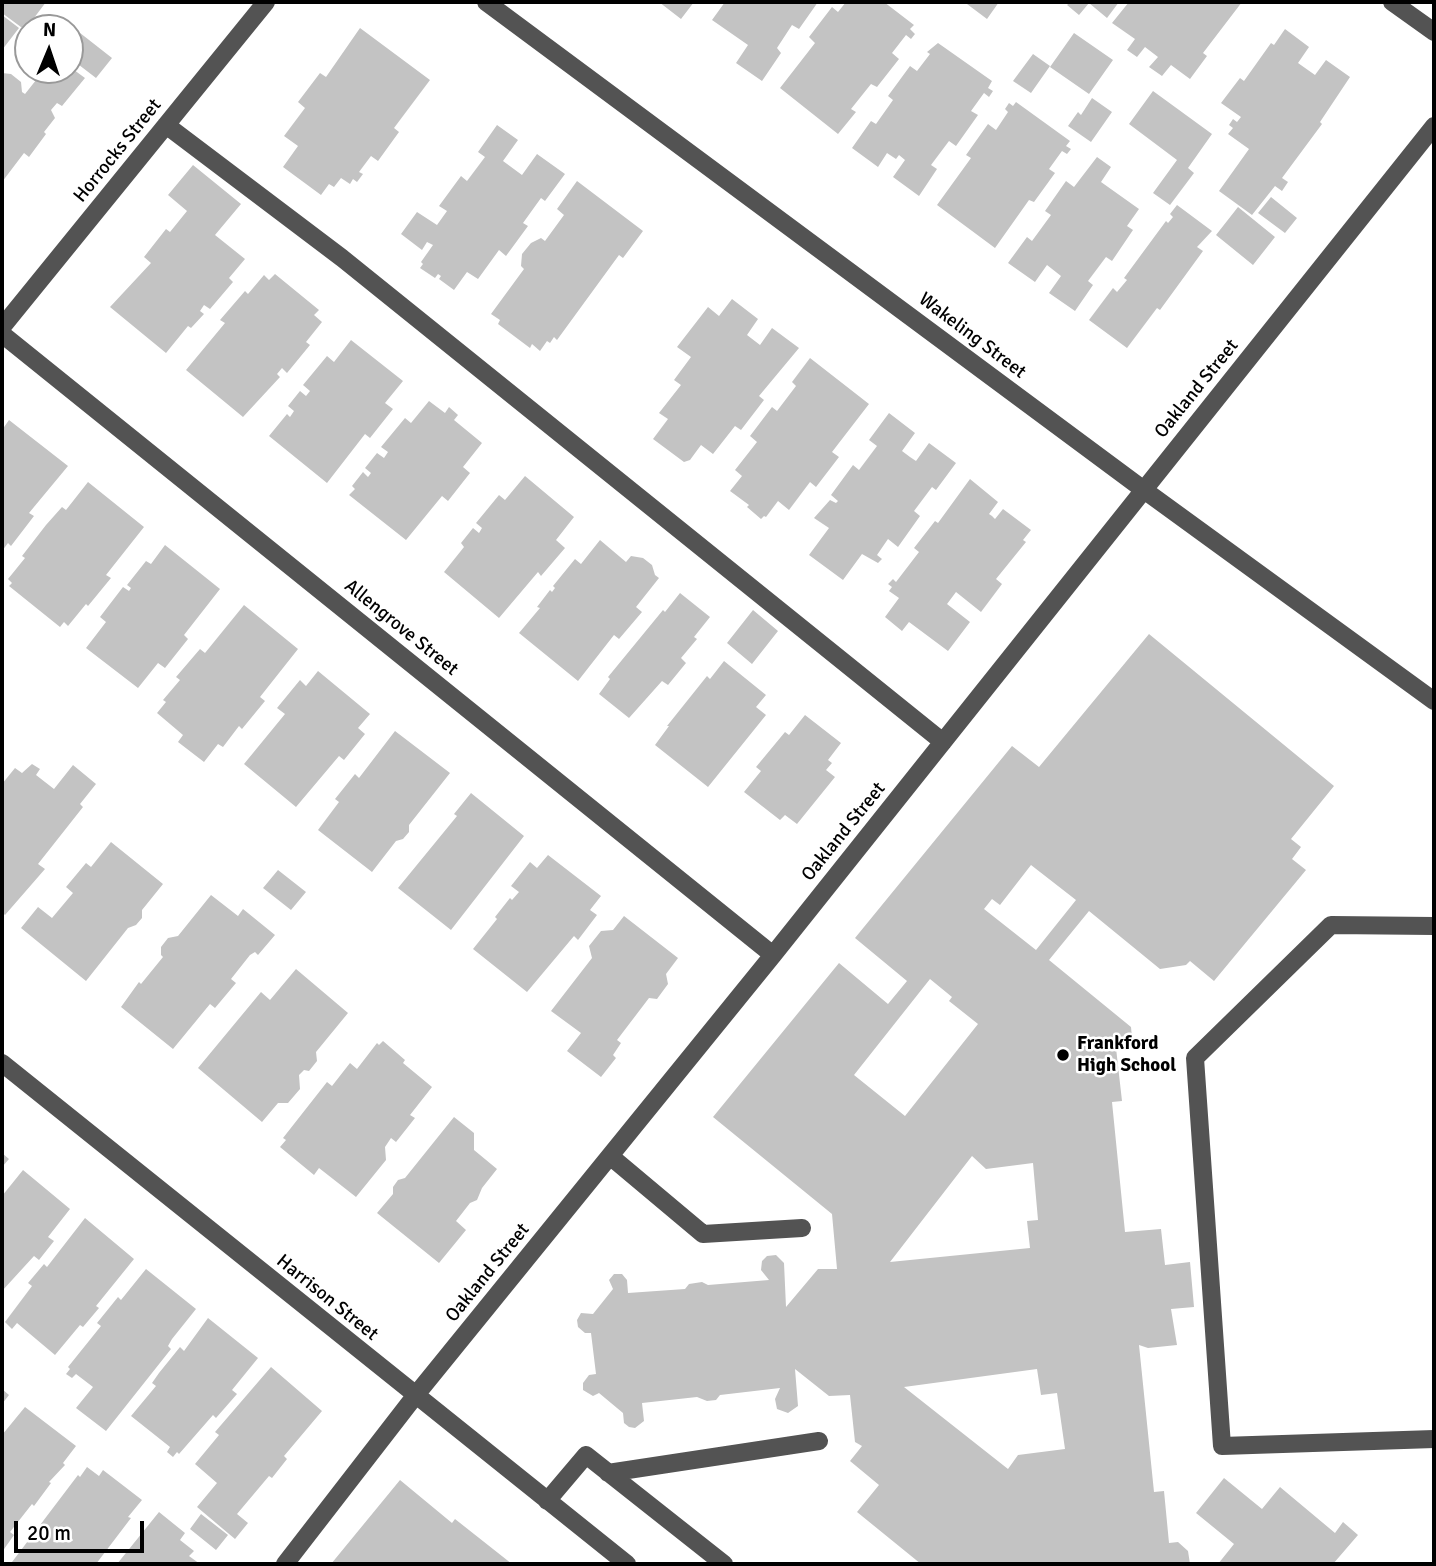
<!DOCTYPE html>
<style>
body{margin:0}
#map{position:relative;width:1436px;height:1566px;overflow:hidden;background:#fff;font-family:Signika,sans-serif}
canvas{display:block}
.frame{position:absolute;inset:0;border:4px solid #000;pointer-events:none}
.north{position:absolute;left:14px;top:14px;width:70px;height:70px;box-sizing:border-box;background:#fff;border:2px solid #999;border-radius:50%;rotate:2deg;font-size:19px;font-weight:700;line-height:28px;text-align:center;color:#000}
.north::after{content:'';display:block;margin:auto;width:24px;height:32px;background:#000;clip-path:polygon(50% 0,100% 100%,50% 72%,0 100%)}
.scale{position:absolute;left:14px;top:1521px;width:130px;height:32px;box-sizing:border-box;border:4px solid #000;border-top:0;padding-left:9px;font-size:21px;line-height:24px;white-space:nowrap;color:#000;-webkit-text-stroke:5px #fff;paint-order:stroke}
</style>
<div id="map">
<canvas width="1436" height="1566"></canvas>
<div class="frame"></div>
<div class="north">N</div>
<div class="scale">20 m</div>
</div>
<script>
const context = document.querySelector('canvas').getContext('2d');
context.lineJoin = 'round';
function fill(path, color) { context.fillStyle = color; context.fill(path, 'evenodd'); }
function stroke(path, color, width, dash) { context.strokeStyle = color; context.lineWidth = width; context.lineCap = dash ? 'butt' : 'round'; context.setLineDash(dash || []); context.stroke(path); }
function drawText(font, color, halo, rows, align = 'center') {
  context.font = font + ' Signika,sans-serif'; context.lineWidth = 5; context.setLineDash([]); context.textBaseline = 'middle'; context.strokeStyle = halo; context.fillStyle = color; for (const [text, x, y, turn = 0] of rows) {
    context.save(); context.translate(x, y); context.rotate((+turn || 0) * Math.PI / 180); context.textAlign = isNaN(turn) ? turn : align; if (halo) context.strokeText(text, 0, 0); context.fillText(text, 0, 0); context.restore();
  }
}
fill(new Path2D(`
 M2,2H46L25,30L2,13Z
 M659,2H694L681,19Z
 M725,2H818L799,29L792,25L777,48L781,53L762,81L736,63L748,45L712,20Z
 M846,2H884L914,25L910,29L915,34L911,39L906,35L892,53L899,59L877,87L871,84L851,109L856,112L838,134L780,88L815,43L809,37L832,7L838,12Z
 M969,2H999L987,19L967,4Z
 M1070,2H1119L1107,18L1089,3L1079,15L1067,5Z
 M1129,2L1135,3L1242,2L1203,53L1207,56L1190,79L1171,65L1162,76L1149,67L1158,57L1145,47L1137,57L1127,50L1135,39L1112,23Z
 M2,15L19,28L2,50Z
 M360,28L430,80L394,128L399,132L378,161L371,156L359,172L363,174L357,182L353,179L350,184L341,178L334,187L329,184L321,195L283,167L298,146L284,136L305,108L298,102L320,73L326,77Z
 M75,29L112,58L96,78L70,58V35Z
 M1285,29L1309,47L1298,63L1315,75L1326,60L1350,77L1320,122L1322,124L1282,178L1288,182L1282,191L1275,186L1252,215L1219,191L1249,149L1228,134L1233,128L1229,125L1233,119L1237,122L1241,117L1221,103L1240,78L1244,81L1271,43L1274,45Z
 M1074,33L1113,60L1089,94L1050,67Z
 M938,43L992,81L988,88L993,91L989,97L984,93L971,111L978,115L956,146L949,141L931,165L937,169L919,196L893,177L905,160L899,155L896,159L887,153L878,167L852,148L871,121L876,124L893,100L888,96L910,66L917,71L930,54L927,52Z
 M1033,54L1050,66L1031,93L1013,81Z
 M70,67L85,78L62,106L57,103L51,110L55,118L44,132L46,134L29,157L24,153L2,182V73L11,74L21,82L22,92L25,94L44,70H70Z
 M1153,91L1212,134L1188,168L1194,173L1170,205L1153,193L1177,160L1129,124Z
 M1092,98L1112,112L1091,142L1068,126L1078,112L1081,115Z
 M1016,102L1070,141L1066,146L1071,149L1067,154L1062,151L1049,169L1055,173L1034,202L1029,200L995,248L937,205L971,158L966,155L988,124L996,130L1008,112L1005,109L1009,103L1013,106Z
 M497,125L518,140L503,161L522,175L537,154L565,174L545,201L541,198L523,223L528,226L506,256L499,250L478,279L467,272L454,290L439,279L441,276L438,274L435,278L420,268L423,264L421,262L433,245L427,242L422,250L401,234L417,212L437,225L447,211L439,206L461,176L467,181L485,157L478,152Z
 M1097,157L1111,167L1101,182L1139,209L1127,226L1133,230L1112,261L1106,257L1088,281L1093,285L1075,311L1049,293L1061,276L1047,265L1035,282L1008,263L1027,237L1032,241L1051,215L1045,211L1066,181L1074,187Z
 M193,165L241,204L215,235L245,259L229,278L233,282L210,309L204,305L200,311L204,314L191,328L188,326L166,353L110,307L151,263L144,257L166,229L170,232L187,211L168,195Z
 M577,181L643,231L623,258L619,255L557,340L554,337L550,343L547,341L540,351L532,344L530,348L498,324L500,320L491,314L524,269L521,266L522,254L531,243L541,238L545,241L564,215L557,209Z
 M1271,197L1297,218L1285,233L1258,213Z
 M1177,205L1212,231L1197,247L1203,251L1160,310L1157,308L1127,348L1089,320L1113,288L1117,292L1127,280L1124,278L1166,221L1168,223L1173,217L1170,214Z
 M1238,207L1275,237L1253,265L1216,235Z
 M275,274L319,310L314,315L322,322L306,342L310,345L287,373L282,368L277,374L280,377L243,417L186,370L225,323L220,320L245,291L248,294L264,275L269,280Z
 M732,299L758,319L747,335L760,345L772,328L799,348L759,396L764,400L741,430L735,426L713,454L701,445L690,460L684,462L653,439L668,419L659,413L681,385L674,380L691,357L677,347L708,307L719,316Z
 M351,340L403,381L385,403L393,409L370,438L365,434L327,483L269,436L287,414L290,417L294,411L288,406L300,391L306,396L310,391L303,385L327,356L334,362Z
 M810,358L869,404L832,452L839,457L816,487L810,482L789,510L778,501L766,517L764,516L761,519L747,507L749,505L730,491L742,476L735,470L757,442L750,436L772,407L777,411L796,386L792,382Z
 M429,401L445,413L449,407L458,415L454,420L482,443L463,467L470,473L448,501L442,496L406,540L349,495L355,489L352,486L363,472L368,477L371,473L365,468L377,453L384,458L388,452L381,447L405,418L411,423Z
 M889,413L915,433L902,451L910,457L916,461L929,443L956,463L936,490L932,487L914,511L920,516L898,547L888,539L877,555L882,559L878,563L862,554L843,580L809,555L829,528L814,518L830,500L836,503L838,501L831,495L853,465L859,470L877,446L869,440Z
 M9,420L68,466L29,513L34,516L11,546L8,543L2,551V430Z
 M525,476L574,517L556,540L565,548L541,576L538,572L499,618L444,572L464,547L461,543L473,528L479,533L482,528L476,523L499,495L505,500Z
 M970,479L998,502L989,514L992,516L995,519L1003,509L1031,530L1023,540L1026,542L996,579L1002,584L981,612L956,592L947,604L970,622L948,651L909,622L902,631L885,617L899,598L889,591L892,587L888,584L893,579L896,582L919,552L914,548L935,521L938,523Z
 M88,482L144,527L106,575L111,578L88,606L86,604L68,626L64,622L60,627L9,586L12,583L8,579L25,558L22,556L46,525L62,507L66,510Z
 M600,540L626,562L631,556L643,558L652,565L655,575L659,578L636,607L642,612L619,639L614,635L578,681L519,633L540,608L537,607L550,590L552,592L555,588L553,586L575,559L581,564Z
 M165,545L220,589L184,635L188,639L165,668L158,663L138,688L86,648L106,622L100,617L123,587L129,591L131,588L127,585L146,561L151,564Z
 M680,593L710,617L694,637L697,639L681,658L686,663L668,685L662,681L629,718L599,694L610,679L608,677L663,610L665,612Z
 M244,605L298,649L260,697L265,701L242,729L239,726L223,747L218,744L204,762L178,742L183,735L157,713L166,702L163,700L180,680L176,677L200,649L205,653Z
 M753,610L778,631L752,664L727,643Z
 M1149,634L1334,786L1291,839L1301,847L1292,859L1306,870L1214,981L1190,961L1186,965L1160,969L1089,911L1049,960L1131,1027L1132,1038L1125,1048H1116L1122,1101L1112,1102L1125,1232L1161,1229L1165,1265L1190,1262L1194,1307L1171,1309L1177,1345L1148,1348L1139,1345L1154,1492L1164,1491L1169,1543L1178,1542L1188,1551L1190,1564H921L857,1512L879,1485L850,1461L862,1446L855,1442L850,1395L829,1396L795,1369L798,1406L788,1413L777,1409L775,1399L780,1388L720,1395L716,1400L707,1401L697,1397L642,1403L644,1421L635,1428L629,1427L624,1423L623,1413L599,1393L593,1396L583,1390V1383L589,1375L596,1374L591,1333H585L578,1327L577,1320L581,1313L593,1314L613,1289L609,1280L614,1274H622L627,1280L628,1293L685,1289L689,1284L702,1282L708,1285L769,1280L761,1270L762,1261L767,1256L776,1255L784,1263L786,1307L818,1269H837L832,1214L713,1117L839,963L888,1004L907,981L855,938L1012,746L1039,767ZM1031,865L1076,900L1036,950L984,909L992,899L1000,905ZM930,979L952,997L949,1001L978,1024L905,1116L854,1075ZM972,1156L986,1169L1033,1163L1038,1220L1027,1221L1030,1248L890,1262ZM1037,1369L1041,1395L1057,1393L1065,1449L1018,1455L1008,1469L904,1387Z
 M724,661L766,695L756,707L766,715L708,787L655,745L669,726H667L707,676L710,679Z
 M318,671L370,714L358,728L365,734L344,760L339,756L296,807L244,764L285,714L277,708L300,680L306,686Z
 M805,715L841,743L828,760L832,763L826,770L835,777L797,824L785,815L780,820L744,792L761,771L756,767L785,732L789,735Z
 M395,731L450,773L409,825V832L403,839L396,841L372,872L318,830L339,802L335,799L355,774L359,778Z
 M32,764L40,769L36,775L54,789L73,765L96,784L80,804L83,807L38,864L45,869L5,915L2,912V784L15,768L22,773Z
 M471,793L524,836L451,930L398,888L457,816L454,814Z
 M111,842L163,884L142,910V918L136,925L128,928L86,981L21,928L38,907L52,918L73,893L66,887L86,863L91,867Z
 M548,855L601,896L590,910L597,915L578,940L574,936L527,992L473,949L497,919L495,917L510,898L512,900L519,892L511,886L530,862L537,868Z
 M278,870L306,892L291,910L263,888Z
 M211,895L238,916L243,909L275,935L258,955L255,952L250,955L231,979L236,983L215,1008L210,1004L173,1049L121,1007L139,982L141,984L163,957L161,955V947L168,938L178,936Z
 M624,916L678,958L666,974L668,984L657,999L649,998L617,1040L621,1043L613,1055L616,1058L601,1077L567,1051L581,1033L551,1011L592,958L589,946L601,931L613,930Z
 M296,969L348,1013L316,1052L317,1061L309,1071L304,1070L299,1075L300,1089L288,1103H278L262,1122L198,1068L261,992L270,1000Z
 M383,1041L405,1060L403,1063L432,1087L410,1115L415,1118L396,1142L391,1138L385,1147L386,1160L356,1197L319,1168L314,1175L280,1147L286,1140L283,1138L327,1082L332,1086L350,1063L357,1069L377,1043L379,1045Z
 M454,1117L474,1133V1150L497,1169L482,1188L477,1200L470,1203L456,1221L466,1230L439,1263L377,1213L393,1194V1187L398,1180L405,1178Z
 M2,1153L9,1159L2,1167Z
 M23,1170L70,1209L48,1237L54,1241L39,1260L34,1256L2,1291V1196Z
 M85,1218L134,1259L96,1306L99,1308L83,1327L80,1325L55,1355L17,1323L12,1329L5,1322L32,1286L28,1283L44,1264L47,1267Z
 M146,1269L196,1309L172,1339L168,1346L171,1349L106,1431L76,1408L93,1387L76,1374L72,1378L66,1374L70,1369L68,1367L101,1326L97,1323L118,1297L121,1300Z
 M208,1318L258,1358L232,1390L237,1394L216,1418L213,1415L179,1454L177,1452L173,1457L167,1452L170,1447L131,1416L156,1386L152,1383L159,1373L180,1347L184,1351Z
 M271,1367L322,1411L284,1456L287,1459L272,1478L269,1476L237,1514L248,1523L235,1539L197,1507L217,1483L195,1464L219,1435L215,1432Z
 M2,1389L9,1395L2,1404Z
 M25,1407L76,1446L63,1463L65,1465L49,1482L51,1483L34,1506L32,1504L10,1532L14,1535L2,1552V1435Z
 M87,1467L99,1476L103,1470L142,1500L128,1517L131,1518L96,1564H14L12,1562L78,1475L80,1477Z
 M1224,1478L1262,1509L1280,1487L1335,1533L1343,1522L1358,1535L1333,1564H1218L1234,1544L1196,1513Z
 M400,1480L452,1523L455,1519L512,1564H331Z
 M159,1512L185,1533L180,1540L194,1551L189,1556L200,1564H117Z
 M201,1514L228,1535L216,1550L190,1529Z`), '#c3c3c3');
stroke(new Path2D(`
 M486,2L1144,490L1434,701
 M1392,2L1434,32
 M166,125L342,258L943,742
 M2,327L266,2
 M2,334L773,955
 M1434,926L1331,925L1195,1058L1222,1446L1434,1439
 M2,1063L627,1564
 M610,1156L703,1234L802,1228
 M608,1473L819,1441
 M547,1501L586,1455L724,1564
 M285,1564L415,1396L773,955L1434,126`), '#535353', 18);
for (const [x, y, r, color] of [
 [1063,1055,7,"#000"]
]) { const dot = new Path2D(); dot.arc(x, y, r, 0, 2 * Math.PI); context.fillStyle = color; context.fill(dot); stroke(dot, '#fff', 2.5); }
drawText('19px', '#000', '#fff', [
 ["Horrocks Street",118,151,-51],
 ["Wakeling Street",972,336,37],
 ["Oakland Street",1197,389,-51],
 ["Allengrove Street",401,628,39],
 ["Oakland Street",844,832,-51],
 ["Oakland Street",488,1273,-51],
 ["Harrison Street",327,1298,39]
]);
drawText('bold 19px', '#000', '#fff', [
 ["Frankford",1077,1044],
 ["High School",1077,1066]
], 'left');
</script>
